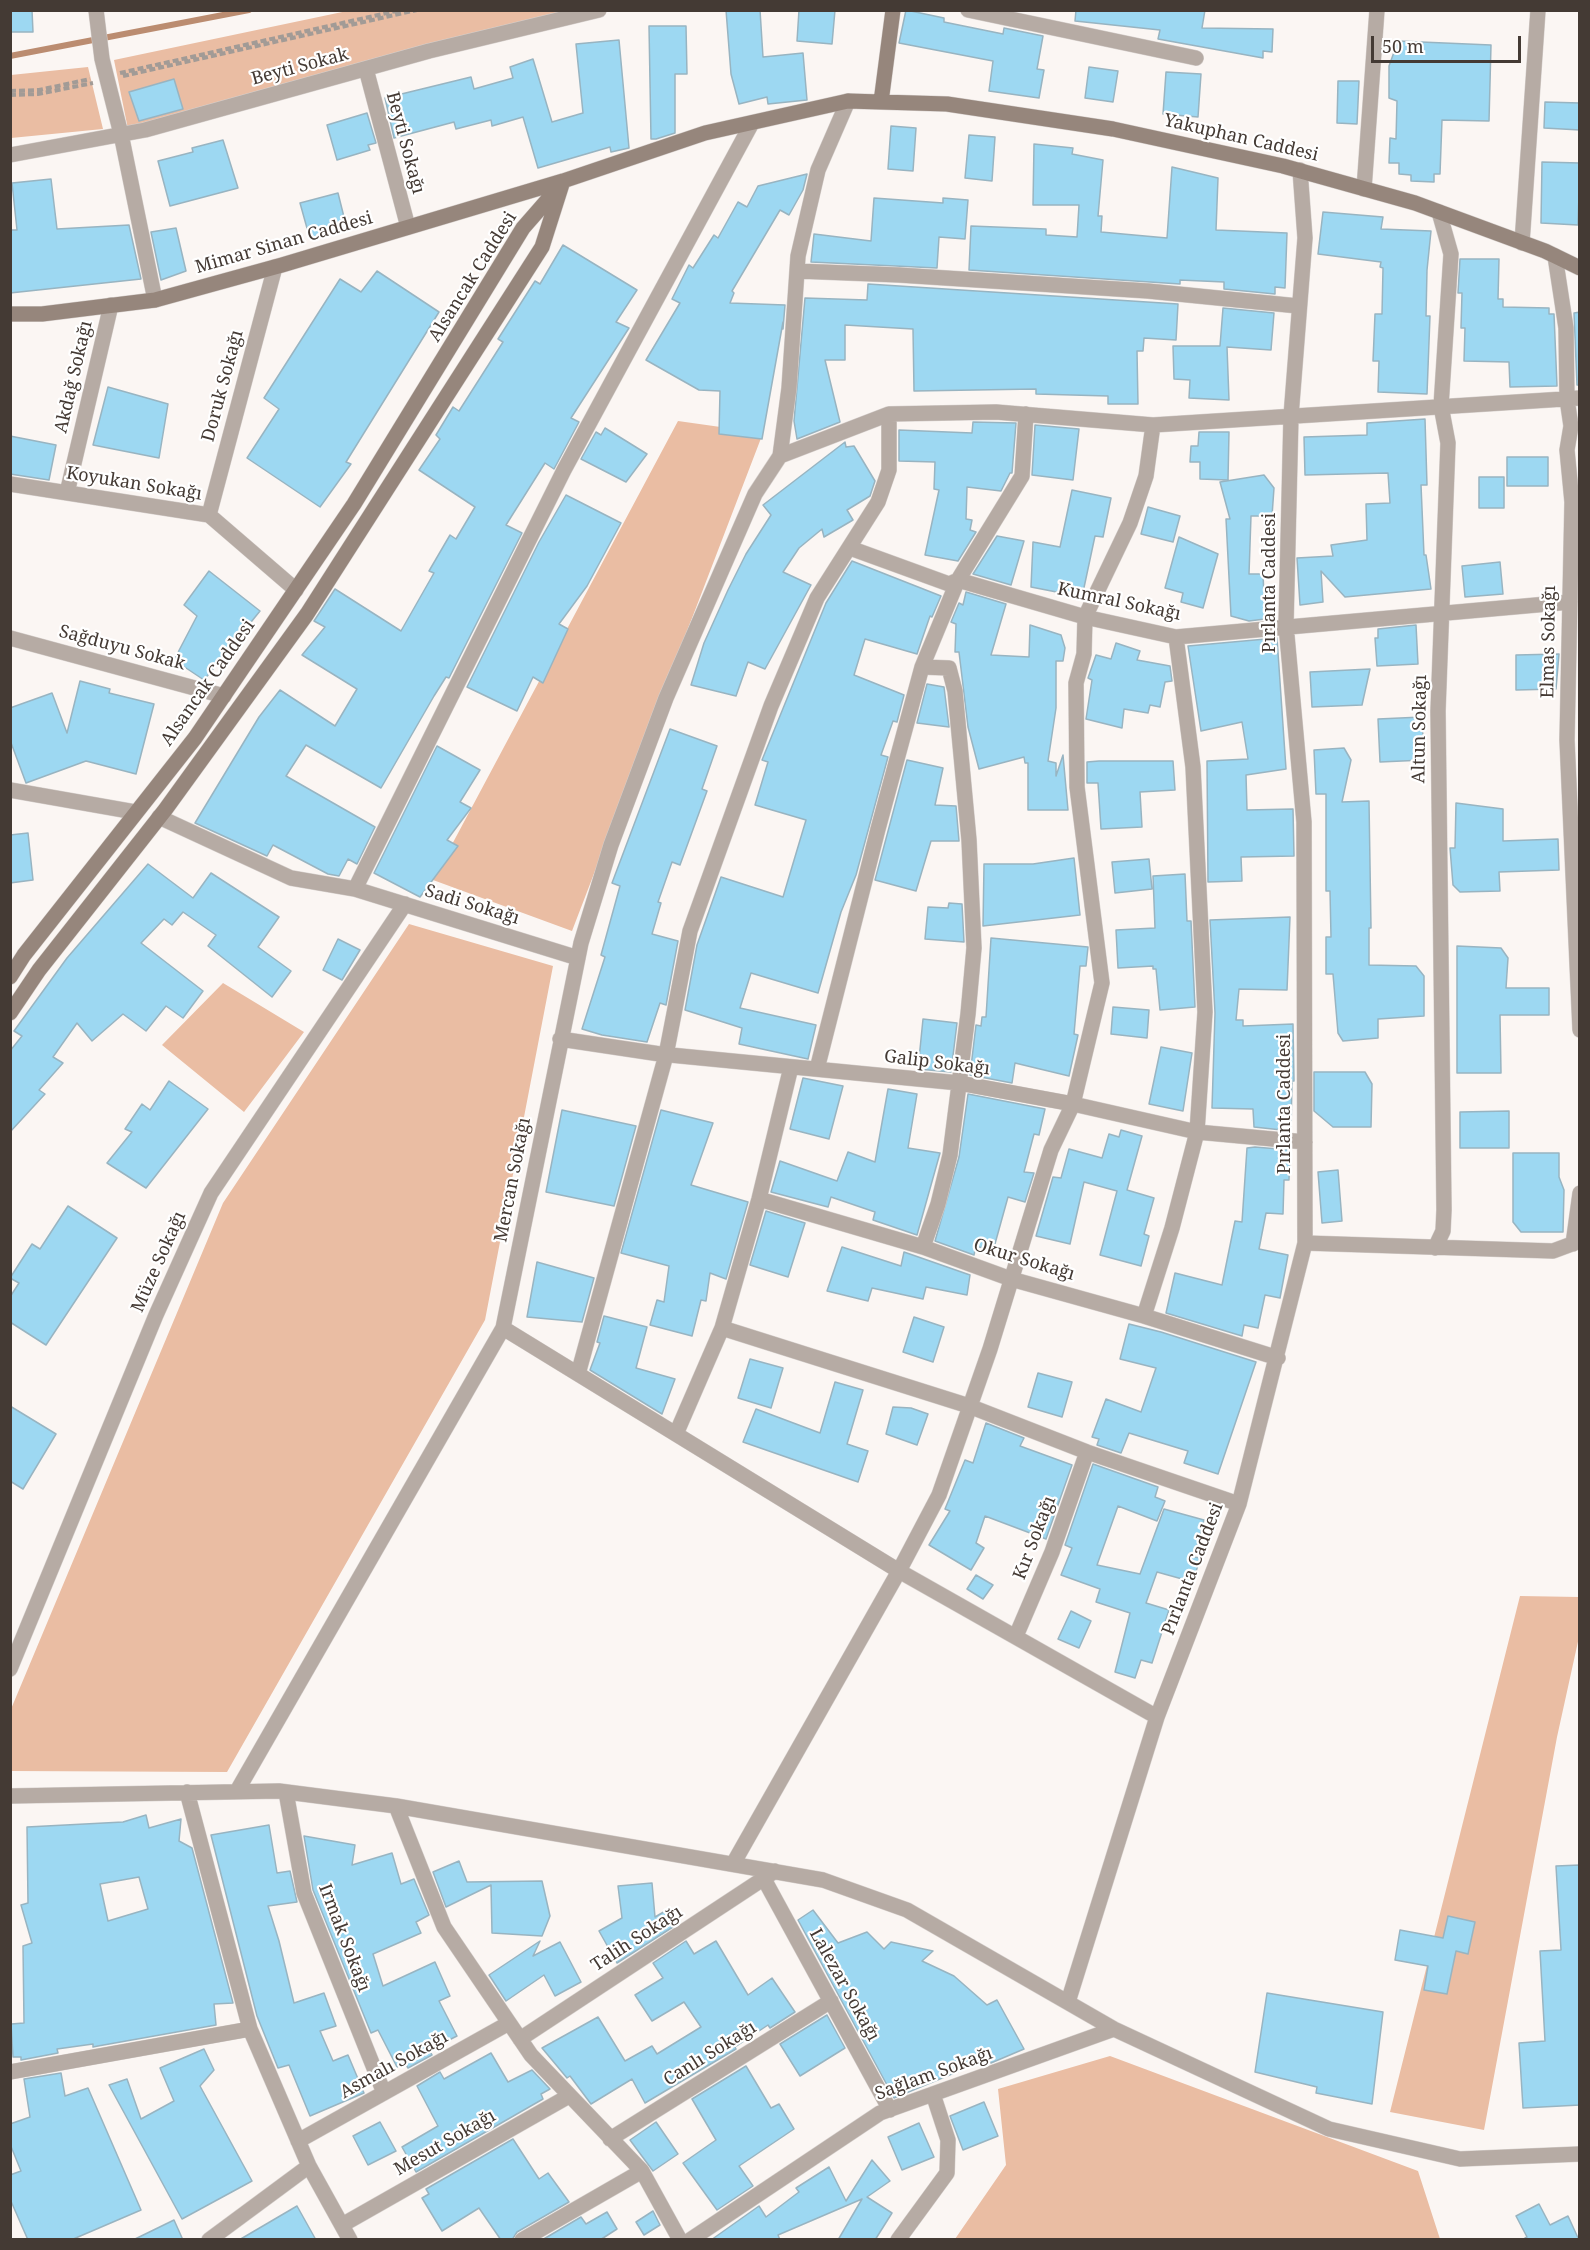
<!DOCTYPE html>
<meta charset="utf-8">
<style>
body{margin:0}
#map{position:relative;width:1590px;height:2250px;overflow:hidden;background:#fbf6f3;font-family:"Noto Serif",serif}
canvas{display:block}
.frame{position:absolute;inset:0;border:12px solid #443a34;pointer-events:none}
.scale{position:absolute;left:1371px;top:36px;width:150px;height:27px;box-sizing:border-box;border:3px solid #443a34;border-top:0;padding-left:8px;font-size:18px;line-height:21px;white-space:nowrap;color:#443a34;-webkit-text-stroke:4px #fff;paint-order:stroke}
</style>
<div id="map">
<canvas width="1590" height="2250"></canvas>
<div class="frame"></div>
<div class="scale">50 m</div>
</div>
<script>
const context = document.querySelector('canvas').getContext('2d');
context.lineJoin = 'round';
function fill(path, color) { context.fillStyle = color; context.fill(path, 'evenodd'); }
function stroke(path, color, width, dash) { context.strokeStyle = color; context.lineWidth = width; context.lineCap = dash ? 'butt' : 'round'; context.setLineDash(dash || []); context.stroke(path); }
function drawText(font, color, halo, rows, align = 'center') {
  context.font = font + ' "Noto Serif",serif'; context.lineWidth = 4.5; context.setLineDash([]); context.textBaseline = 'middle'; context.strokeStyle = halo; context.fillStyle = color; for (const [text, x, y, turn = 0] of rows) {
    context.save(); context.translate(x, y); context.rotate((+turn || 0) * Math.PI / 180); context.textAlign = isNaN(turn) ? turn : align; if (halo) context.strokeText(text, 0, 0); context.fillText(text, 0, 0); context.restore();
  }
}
fill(new Path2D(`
 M347,11H587L128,129L114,60Z
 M88,67L103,129L11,138V75Z
 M678,421L763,433L572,931L433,880Z
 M409,924L553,966L485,1320L227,1772L11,1771V1709L223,1203Z
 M223,983L304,1032L244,1112L162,1045Z
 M1520,1596L1579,1597V1637L1557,1737L1484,2130L1390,2112Z
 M1110,2056L1418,2171L1440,2239H955L1006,2165L998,2089Z`), '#eabda3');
stroke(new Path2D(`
 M10,56L249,10`), '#bb8c70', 6);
const building = new Path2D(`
 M10,10H32L33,32H10Z
 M726,10H760L763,57L803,53L807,100L768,104L767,97L739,104L731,74Z
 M799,10H835L832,44L797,41Z
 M906,10L944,18V22L1003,34L1004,28L1043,36L1037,69L1044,70L1039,98L989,91L993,61L899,43Z
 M1076,10H1205L1202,28L1273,29L1272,52L1263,51V58L1158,39L1160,30L1075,21Z
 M649,26H686L687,74H675V133L656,139H651Z
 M619,40L629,148L611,152L610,147L538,168L523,117L492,126L491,120L456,129L454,122L394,138L385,98L471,77L474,89L513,78L510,67L533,59L552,122L583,113L576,44Z
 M1398,41L1491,45L1489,121L1442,120L1440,174H1434V182L1411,181V175L1399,174V163H1389L1390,138L1396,139L1397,101L1389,98V66Z
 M1089,67L1118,71L1113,102L1085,98Z
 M1166,72L1201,74L1198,117L1163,114Z
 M174,79L183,109L139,121L129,92Z
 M1338,81H1359L1357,124L1337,123Z
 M1545,102L1580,103V130L1544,128Z
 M367,113L376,143L368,145L370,150L337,160L327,125Z
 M891,126L916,128L913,171L888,169Z
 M969,135L995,137L992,181L965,178Z
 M223,140L238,188L170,206L158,161L193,152L192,148Z
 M1034,144L1073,148L1072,154L1103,160L1098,216H1102L1101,232L1167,238L1172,167L1218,178L1216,230L1287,233L1285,288L1275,287V294L1224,289V282L1180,280V284L969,270L971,226L1046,229V235L1077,237L1079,205H1033Z
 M1542,162L1580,163L1578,225L1541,223Z
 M807,174L803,190L789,215L780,210L732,291L734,293L730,303L785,305L783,329V322L762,439L719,434L720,391L699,390L646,360L680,303L672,299L689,265L693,268L714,235L718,238L738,202L747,207L758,186Z
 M51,179L57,229L129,225L141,279L10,293V230H17L12,183Z
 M338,193L347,229L310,239L300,203Z
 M874,198L943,203V198L968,200L965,239L939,237L937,268L811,262L814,234L871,241Z
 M1323,212L1383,217L1381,229L1431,231L1427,270L1426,316H1430L1427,394L1378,392L1379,361H1373L1375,314H1382L1383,268L1380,267L1381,262L1318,254Z
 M176,228L186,271L161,280L151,232Z
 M563,245L637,290L616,322L629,328L571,418L579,422L554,469L545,463L506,525L522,533L449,678L446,677L434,696L381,788L306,745L286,776L375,827L357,864L348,859L339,876L328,874L273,845L267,856L195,823L259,717L280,690L335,726L357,689L302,655L325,627L314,621L335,589L401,631L434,573L429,571L450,535L456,539L475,507L419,470L440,439L436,435L453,407L459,411L503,342L498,339L535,281L540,284Z
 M1460,259H1499L1498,299H1503V307L1549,308V314H1554L1557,386L1510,387L1509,362L1464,361L1465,328H1461L1462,293H1458Z
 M377,271L439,312L346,462L351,464L320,507L247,458L279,409L264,398L340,279L361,292Z
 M868,284L1178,304L1176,340L1144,338L1143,351H1137L1138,404H1108V396L1036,394V389L914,391L913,329L845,325V360H825L840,422L797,439L794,421L805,298L867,300Z
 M1223,308L1274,313L1271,350L1227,347L1229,400L1189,398L1190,380L1174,379L1173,346H1220Z
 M1580,312V385H1577L1574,313Z
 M108,387L168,404L159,458L93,445Z
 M1425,419L1427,485H1421L1424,555H1426L1431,589L1345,597L1321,571L1323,602L1300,605L1297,558L1333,556L1331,545L1367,540L1366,504L1390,503L1388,473L1305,475L1304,437L1367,435V423Z
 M973,422L1016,423L1012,473H1010L1001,491L967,487L966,519L972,520L970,530L976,532L958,561L925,555L939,490L934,489L935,462L899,461V430L972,433Z
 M1035,425L1079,429L1073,480L1032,475Z
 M605,428L647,454L626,482L581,459L596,432L601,435Z
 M1199,432H1229L1228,480L1200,479V462H1190L1191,446H1198Z
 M10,436L56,445L49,480L10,474Z
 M845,442L846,447L854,446L875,481L870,496L847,510L853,520L824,537L822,529L799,548L783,572L811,585L765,669L748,662L736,696L691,685L704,643L728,590L746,554L771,515L763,505Z
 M1507,457H1548V486H1507Z
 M1264,475L1274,488L1272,516H1251L1249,574H1263L1265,619L1249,621L1231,616L1226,519H1230L1220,482Z
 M1479,477H1504V508H1479Z
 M1072,490L1111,498L1103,537L1095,536L1082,597L1031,587L1033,542L1060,547Z
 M566,495L621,523L587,586L559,624L568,629L543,683L533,677L517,711L467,687L539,542Z
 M1148,507L1180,516L1173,542L1141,534Z
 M997,536L1024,541L1011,585L973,574Z
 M1179,537L1218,554L1203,608L1181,602L1183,593L1165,588Z
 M852,561L941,596L932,617L930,616L917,654L865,639L854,675L904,695L897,722L893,721L881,755L888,757L856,875L841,912L818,993L751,973L740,1008L816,1025L808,1059L739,1044L742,1028L685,1010L697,945L721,877L783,897L806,820L755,805L768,762L762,760L826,603Z
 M1500,562L1503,594L1465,597L1462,566Z
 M209,571L260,611L204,680L174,660L197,616L184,605Z
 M966,592L1006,604L991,655L1029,657L1030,625L1061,635L1065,648L1063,661H1056V708L1048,761L1056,763V776L1063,755L1068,810H1028V763H1025L1024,757L979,769L968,727L959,652H955L956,624L951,622L959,603L963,605Z
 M1416,625L1418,664L1377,666L1375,638H1378V629Z
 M1277,638L1286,769L1246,775L1247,810L1293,809L1294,856L1241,857L1242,881L1208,882L1207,761L1248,759L1242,722L1201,731L1188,646Z
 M1116,643L1140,651L1137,660L1170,666L1172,681L1165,682L1160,707L1150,705L1148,713L1124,709L1122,728L1086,719L1092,680L1088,678L1096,655L1111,659Z
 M1559,654L1556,689L1516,690V655Z
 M1370,669L1362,705L1312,707L1310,672Z
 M80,681L110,689L109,693L154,704L136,774L86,761L26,783L10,740V708L52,693L67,733Z
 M927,684L944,687L949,727L917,723Z
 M1422,717L1424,760L1380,762L1378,719Z
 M670,729L717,746L702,789L707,791L680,865L672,862L658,902L661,903L652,934L678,941L666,1005L660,1003L647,1042L602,1035L582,1029L605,957L601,955L620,886L612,883Z
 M437,746L480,770L460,802L471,808L447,840L458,846L420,897L374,873Z
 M1344,748L1351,760L1342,802L1369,801L1371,928H1369V965L1416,966L1424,976V1016L1378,1019V1038L1343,1041L1338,1033L1333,974H1326V937H1331L1330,891H1326V794H1316L1314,750Z
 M907,760L943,768L935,805L956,806L959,841H931L916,891L875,880Z
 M1099,761H1173L1175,790L1140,792L1142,827L1101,829L1098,783H1087V762Z
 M1456,803L1503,809V841L1558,839L1559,870L1499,872L1500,891L1460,892L1453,885L1450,848H1455Z
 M28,833L33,880L10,883V835Z
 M1074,858L1080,915L983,926L984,864H1033Z
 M1149,859L1152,889L1115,893L1112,862Z
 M148,864L193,898L211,873L279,917L258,947L291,971L272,997L208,946L216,935L183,912L172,925L164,919L141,943L203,991L183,1018L166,1006L146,1031L123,1014L92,1041L77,1023L53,1057L63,1063L39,1090L45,1094L10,1132V1051L22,1036L14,1031L67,958Z
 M1185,874L1187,921H1191L1195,1007L1160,1010L1156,969H1153V966L1118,968L1116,930L1155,928L1153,876Z
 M949,903L962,904L964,942L925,939L928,907L948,908Z
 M1290,917L1287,990L1239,989L1236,1020H1243V1026L1293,1024L1294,1081H1292L1291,1131L1254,1127L1253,1109L1212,1108L1215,1013L1210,920Z
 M991,938L1088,947L1086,966H1080L1074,1034L1078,1035L1069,1076L1015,1063L1012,1083L970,1075L976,1025L981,1026L982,1017H986Z
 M338,939L360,950L342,980L323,970Z
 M1457,946L1501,948L1508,958L1506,988H1549V1015H1500L1501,1073H1457Z
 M1113,1007L1149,1010L1147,1038L1111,1034Z
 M923,1019L957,1023L951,1072L918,1069Z
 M1161,1047L1192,1053L1183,1111L1149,1104Z
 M1314,1072H1365L1372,1084L1371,1127H1333L1314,1111Z
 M803,1078L843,1086L829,1139L790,1129Z
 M169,1081L208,1109L146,1188L107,1163L132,1132L125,1129L142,1104L150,1110Z
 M888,1089L917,1094L908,1148L940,1153L917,1235L873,1220L875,1212L831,1197L828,1207L771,1192L780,1161L837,1181L848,1152L875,1162Z
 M968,1094L1045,1109L1039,1135L1034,1134L1024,1172L1034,1173L1025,1202L1008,1197L993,1251L976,1246L974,1255L935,1241L959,1157Z
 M562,1110L636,1126L614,1206L546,1192Z
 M661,1110L713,1123L691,1185L748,1202L726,1279L710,1273L706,1301L701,1300L692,1336L650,1325L657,1300L664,1302L669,1266L621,1253Z
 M1509,1111V1148H1460V1112Z
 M1121,1130L1142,1136L1127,1190L1154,1198L1144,1234L1149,1236L1141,1266L1100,1255L1117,1191L1084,1182L1070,1244L1036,1236L1053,1177L1061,1178L1069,1149L1102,1158L1109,1134L1119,1137Z
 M1255,1147L1290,1150L1289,1180H1284L1283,1214L1266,1213L1259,1249L1288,1255L1280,1298L1265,1295L1258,1328L1244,1325L1242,1336L1166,1313L1175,1273L1222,1285L1235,1221L1242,1222L1247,1148Z
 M1513,1153H1559V1177L1564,1190L1563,1232H1521L1513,1222Z
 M1338,1170L1342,1221L1322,1223L1318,1172Z
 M68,1206L117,1238L46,1345L10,1322V1297L19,1283L10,1278L32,1244L40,1249Z
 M766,1211L805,1223L788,1277L750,1265Z
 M842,1247L901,1266L904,1252L970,1275L967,1295L926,1287L923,1299L872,1288L868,1301L827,1291Z
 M537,1262L594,1278L582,1322L527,1317Z
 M604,1316L647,1327L636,1368L675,1379L662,1414L590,1370L600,1343L597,1342Z
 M914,1317L944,1327L933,1362L903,1352Z
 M1129,1324L1161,1332L1256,1362L1218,1474L1184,1463L1188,1451L1129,1433L1121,1453L1097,1445L1099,1439L1092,1437L1106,1399L1141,1412L1156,1368L1120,1359Z
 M750,1359L783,1368L771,1408L738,1398Z
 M1038,1373L1072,1382L1062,1417L1028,1407Z
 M835,1382L863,1390L847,1444L868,1451L858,1482L743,1442L756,1409L820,1433Z
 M10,1406L56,1434L23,1489L10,1481Z
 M893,1407L911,1408L928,1414L917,1445L886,1434Z
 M986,1423L1024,1438L1020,1446L1072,1465L1046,1539L985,1516L976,1543L984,1548L971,1570L929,1545L950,1511L945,1509L965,1460L973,1463Z
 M1093,1464L1158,1487L1155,1497L1165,1501L1157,1521L1118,1506L1097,1565L1140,1574L1164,1509L1204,1520L1194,1557L1200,1558L1193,1582L1157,1572L1146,1603L1169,1610L1152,1663L1141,1660L1135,1678L1115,1672L1130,1613L1096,1602L1100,1589L1061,1575L1072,1548L1065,1545Z
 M976,1575L993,1585L983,1599L967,1589Z
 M1071,1611L1091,1621L1079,1648L1058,1639Z
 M146,1815L149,1828L181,1819L179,1841L192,1848L233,2003L214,2004L216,2025L98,2046L93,2047V2044L57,2049L58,2053L21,2060V2057H13L11,2024L24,2023L23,1946L32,1943L21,1905L28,1903L27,1827L123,1822ZM139,1877L148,1909L108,1921L100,1884Z
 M269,1825L277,1873L290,1871L297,1902L268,1906L279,1941L294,2003L324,1993L336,2026L320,2031L333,2061L348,2055L364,2093L310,2116L289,2065L278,2068L257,2016L211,1835Z
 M304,1836L355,1845L352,1865L392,1853L401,1884L414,1879L429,1915L416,1922L421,1933L373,1954L383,1986L435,1962L450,1996L439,2001L457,2036L429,2050L432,2055L408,2068L405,2063L397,2067L378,2030L371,2033L313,1890Z
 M459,1861L467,1882L542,1881L550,1916L542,1936L492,1933L491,1885L446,1907L433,1872Z
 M1580,1865V2105L1523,2108L1519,2043L1545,2041L1540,1951L1561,1950L1556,1866Z
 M652,1883L655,1917L667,1910L676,1925L617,1963L599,1931L622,1918L618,1886Z
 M813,1910L838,1943L867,1932L884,1949L891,1942L933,1951L922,1961L954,1976L987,2005L997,2000L1024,2049L991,2063L988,2059L894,2098L798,1920Z
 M1448,1916L1475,1922L1468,1954L1456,1951L1447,1994L1424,1990L1428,1966L1395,1960L1400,1930L1443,1938Z
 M540,1941L533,1956L560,1942L581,1982L555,1996L544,1975L506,2001L489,1975Z
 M686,1941L694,1954L716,1941L748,1995L772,1978L795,2012L770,2028L768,2025L735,2047L736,2049L645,2103L632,2079L591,2104L570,2076L567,2078L542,2048L598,2017L625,2061L652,2046L657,2054L701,2027L684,2002L652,2021L635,1995L663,1978L653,1963Z
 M1267,1993L1383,2012L1372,2104L1316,2093L1317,2087L1255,2072Z
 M827,2015L845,2048L800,2076L780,2044Z
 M204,2049L214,2070L200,2086L252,2181L182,2219L109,2085L127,2079L141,2119L174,2101L160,2068Z
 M491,2053L508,2082L532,2070L550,2089L541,2094L543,2099L416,2172L402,2147L438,2126L417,2086L440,2072L444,2079Z
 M746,2066L771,2108L779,2104L794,2129L739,2166L753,2186L717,2210L683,2163L716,2140L692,2099Z
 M61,2073L65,2096L88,2088L141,2210L71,2240H28L10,2199V2175L21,2171L10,2144V2124L30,2117L24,2079Z
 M984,2102L998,2136L963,2150L950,2116Z
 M380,2122L396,2151L368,2165L353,2136Z
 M656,2122L678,2154L653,2171L630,2140Z
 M919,2123L934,2157L902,2170L888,2137Z
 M513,2139L539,2179L548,2173L569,2202L517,2232L512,2240H501L479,2208L442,2231L422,2198L429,2194L426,2189Z
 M872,2160L890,2181L867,2197L892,2213L875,2240H838L862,2199L778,2235L780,2240H711L759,2206L766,2217L799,2192L796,2188L829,2167L846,2201Z
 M1539,2204L1550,2225L1568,2216L1579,2240H1522L1527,2237L1516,2216Z
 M297,2206L316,2240H239Z
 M653,2211L660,2225L644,2235L636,2222Z
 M607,2212L617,2229L600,2240H542L581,2217L586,2224Z
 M174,2220L183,2240H133Z`);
fill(building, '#9dd8f2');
stroke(building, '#98b4c1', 1.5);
const street = new Path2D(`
 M96,10L102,59L121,134L155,300
 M968,10L1196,58
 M366,69L408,227
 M10,155L145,130L429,51L599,10
 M1364,189L1377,10
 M1522,243L1538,10
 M1555,256L1566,328L1567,399L1571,426L1567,450L1572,502L1567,740L1580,1030
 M797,271L899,275L1148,291L1298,306
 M889,414V470L878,502L817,598L771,706L690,931L666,1055L578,1374L899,1571L1157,1717
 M780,456L789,388L798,256L818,170L848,101
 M10,484L209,515L296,590
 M67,493L111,305
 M209,515L275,267
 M850,548L949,584L958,580L1085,617L1176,637L1570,602
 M10,638L224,696
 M922,667L949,668L955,691L969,840L974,948L968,1014L950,1155L938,1204L923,1247
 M10,790L135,812
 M159,817L291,878L355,889L564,470L752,123
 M355,889L578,958
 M560,1039L660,1054L959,1083L1073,1104L1197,1132L1305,1142
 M791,1067L759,1199L722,1328L969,1406L1087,1452L1239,1504
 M817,1069L878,829L922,667L958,580L1022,476L1026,414
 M759,1199L923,1247L1011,1279L1144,1316L1278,1358
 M1305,1243L1553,1251L1580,1241
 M1573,1244L1580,1193
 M1435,1248L1443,1231L1444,1210L1438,711L1448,443L1441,406L1451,254L1439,212
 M1144,1316L1172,1228L1197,1132L1205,1012L1193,767L1176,637
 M503,1328L581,943L611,845L666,698L755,494L780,456L889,414L996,412L1153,425L1580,398
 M676,1434L722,1328
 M1016,1636L1052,1552L1087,1452
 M10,1669L156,1315L211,1193L405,904
 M237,1791L503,1328L578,1374
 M286,1792L304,1893L384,2093
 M10,1796L279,1791L396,1806L823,1880L907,1910L1114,2029L1329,2129L1460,2159L1580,2154
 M396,1806L444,1927L531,2055L642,2171
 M733,1864L899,1571L939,1495L990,1349L1051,1150L1073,1104L1102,983L1077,787L1076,683L1084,654L1085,617L1130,523L1146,476L1153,425
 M764,1879L890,2110
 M1068,2002L1157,1717L1239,1504L1305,1243L1304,822L1286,625L1291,416L1305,238L1300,170
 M520,2039L775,1871
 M10,2072L250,2029L187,1792
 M610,2139L831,2001
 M298,2141L509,2023
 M309,2166L350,2240
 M342,2225L569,2096
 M209,2240L309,2166L250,2029
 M522,2240L642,2171L680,2240
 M690,2240L880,2113L1114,2029
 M898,2240L947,2173L948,2140L933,2094`);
const secondary = new Path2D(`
 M881,102L893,10
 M10,314H42L155,300L282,265L563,181L705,133L848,101L947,104L1113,129L1283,166L1415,203L1545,251L1580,268
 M10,977L24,955L195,738L354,504L523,228L558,188
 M10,1013L39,970L165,810L307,614L542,247L563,181`);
stroke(street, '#d6d0cd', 16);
stroke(secondary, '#d6d0cd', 16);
stroke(new Path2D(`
 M120,73L400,10
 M123,76L417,10
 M10,91L39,90L90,79
 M10,95L38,94L93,83`), '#a29b96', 4, [6, 3]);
stroke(street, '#b6aba4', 15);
stroke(secondary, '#96867c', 15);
drawText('18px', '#443a34', '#fff', [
 ["Beyti Sokak",300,67,-15],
 ["Yakuphan Caddesi",1241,138,13],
 ["Beyti Sokağı",405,143,75],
 ["Mimar Sinan Caddesi",284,243,-16],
 ["Alsancak Caddesi",473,277,-58],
 ["Akdağ Sokağı",74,377,-77],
 ["Doruk Sokağı",223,386,-75],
 ["Koyukan Sokağı",134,484,9],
 ["Pırlanta Caddesi",1270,583,-90],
 ["Kumral Sokağı",1119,602,12],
 ["Elmas Sokağı",1549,642,-89],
 ["Sağduyu Sokak",122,648,15],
 ["Alsancak Caddesi",208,683,-55],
 ["Altun Sokağı",1420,729,-89],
 ["Sadi Sokağı",472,905,17],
 ["Galip Sokağı",937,1063,7],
 ["Pırlanta Caddesi",1285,1104,-90],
 ["Mercan Sokağı",513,1180,-79],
 ["Okur Sokağı",1024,1260,17],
 ["Müze Sokağı",159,1262,-66],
 ["Kır Sokağı",1035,1538,-69],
 ["Pırlanta Caddesi",1193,1569,-69],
 ["Irmak Sokağı",344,1938,69],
 ["Talih Sokağı",637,1939,-33],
 ["Lalezar Sokağı",844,1985,61],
 ["Canlı Sokağı",710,2054,-32],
 ["Asmalı Sokağı",394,2065,-29],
 ["Sağlam Sokağı",934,2074,-20],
 ["Mesut Sokağı",445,2143,-30]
]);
</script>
